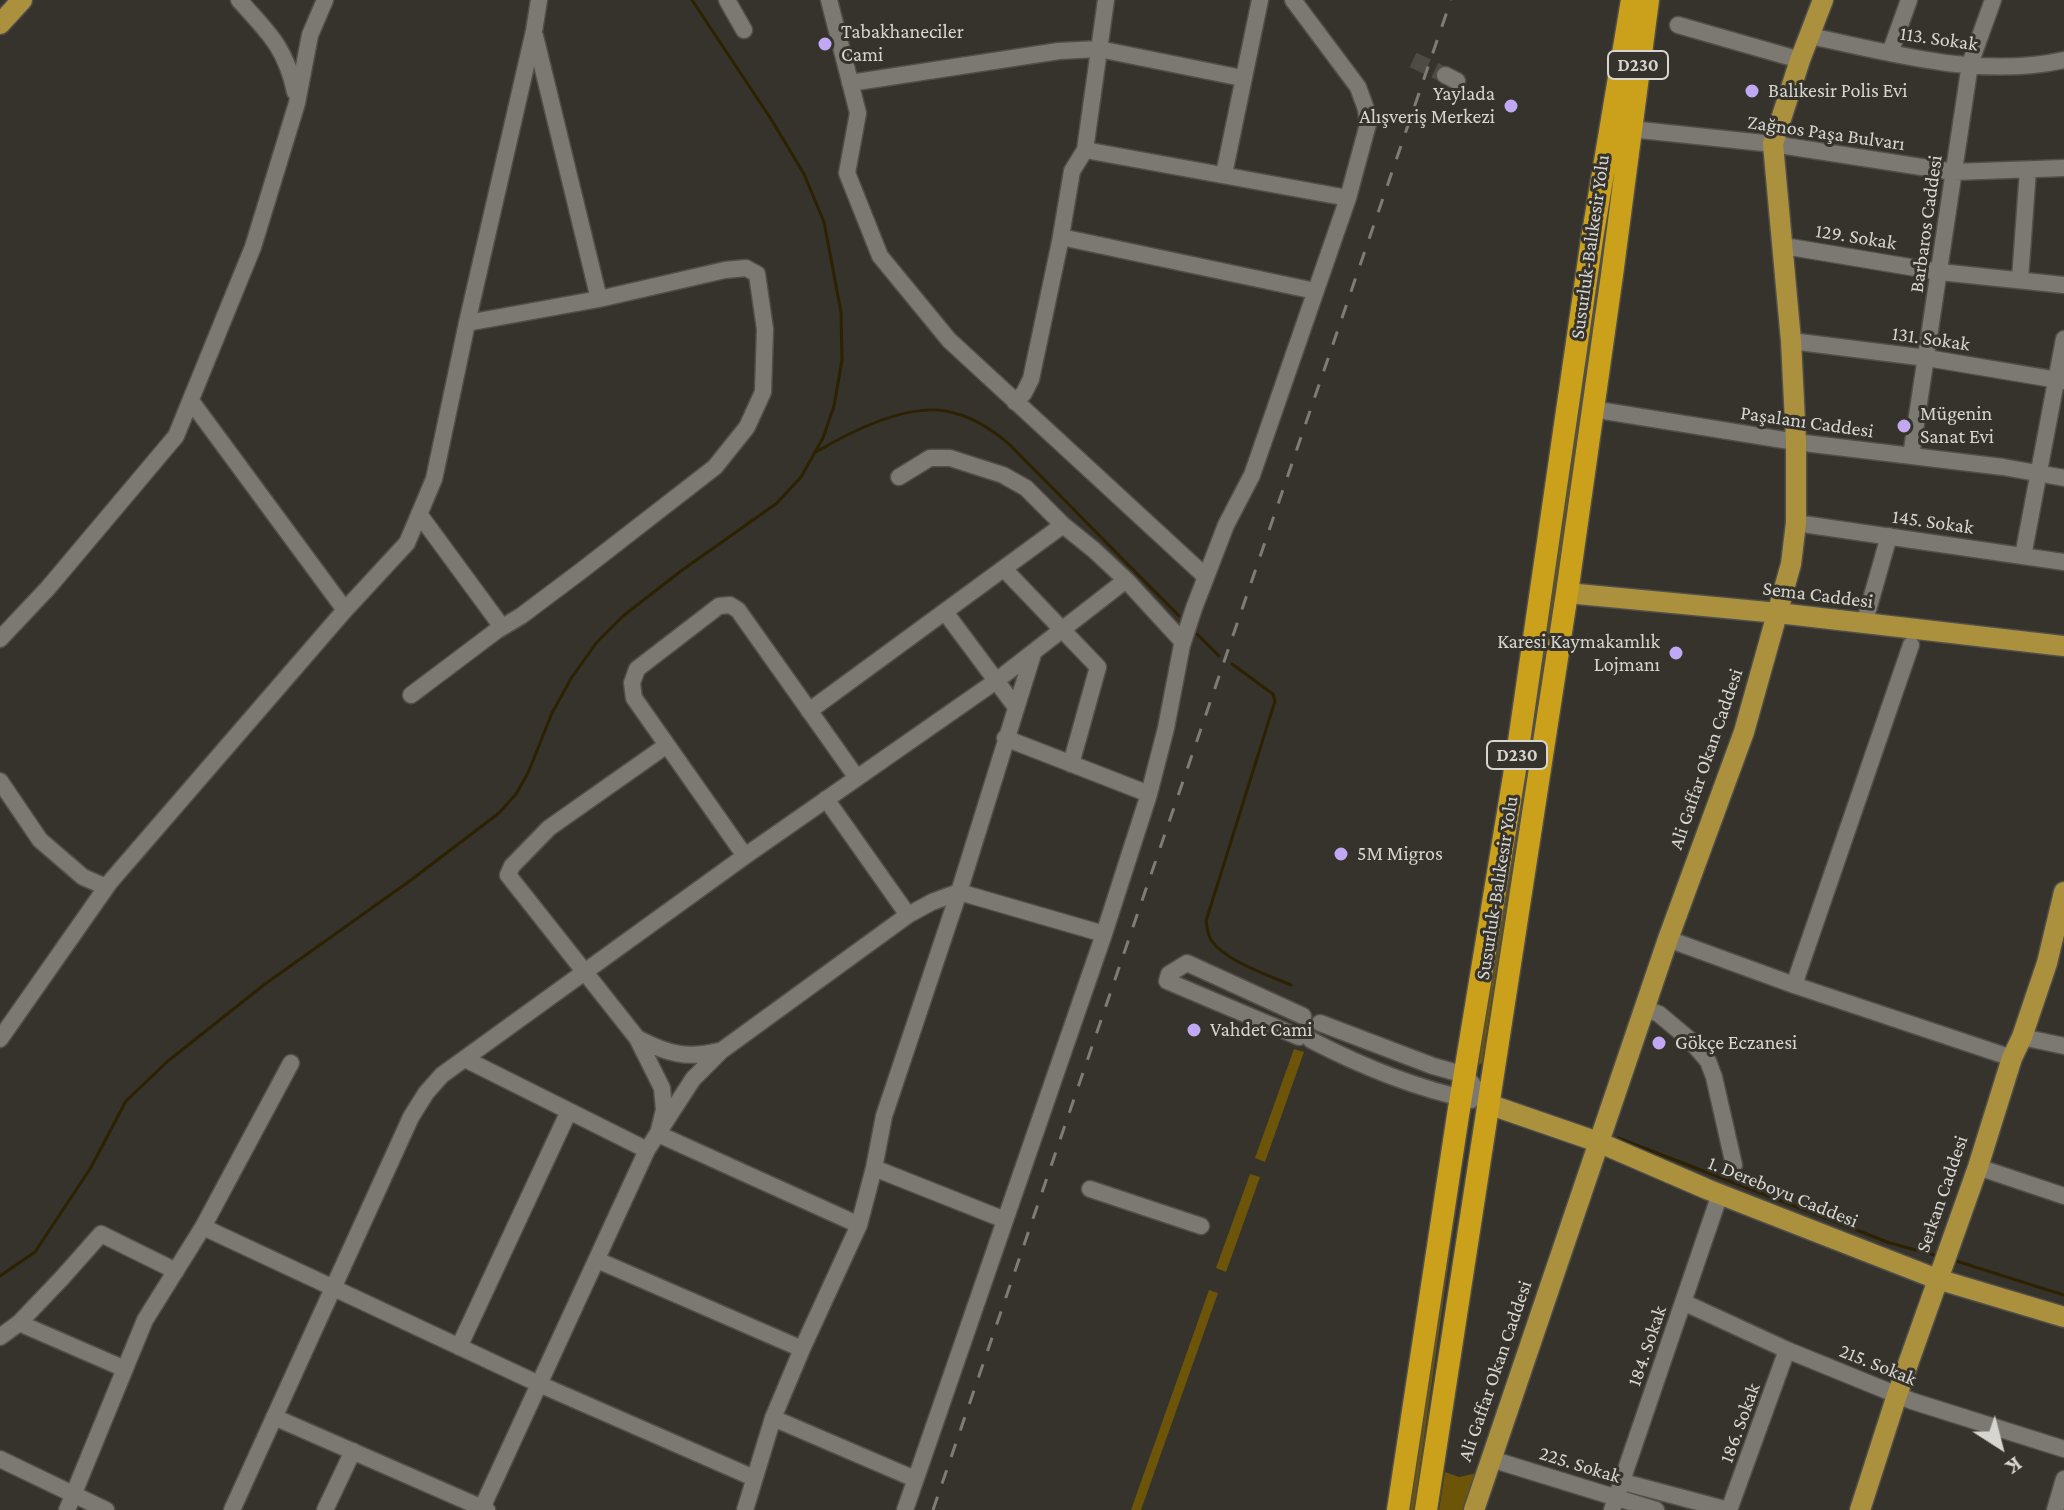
<!DOCTYPE html>
<meta charset="utf-8">
<style>
body{margin:0}
#map{position:relative;width:2064px;height:1510px;overflow:hidden;background:#36332c;font-family:"Crimson Pro",serif}
canvas{display:block}
.north{position:absolute;left:1960px;top:1406px;width:80px;height:80px;-webkit-text-stroke:6px #36332c;paint-order:stroke;rotate:144deg;font-size:22px;font-weight:700;line-height:32px;text-align:center;color:#d6d5d0}
.north::after{content:'';display:block;margin:auto;width:28px;height:36px;background:#d6d5d0;clip-path:polygon(50% 0,100% 100%,50% 72%,0 100%)}
</style>
<div id="map">
<canvas width="2064" height="1510"></canvas>
<div class="north">K</div>
</div>
<script>
const context = document.querySelector('canvas').getContext('2d');
context.lineJoin = 'round';
function fill(path, color) { context.fillStyle = color; context.fill(path, 'evenodd'); }
function stroke(path, color, width, dash) { context.strokeStyle = color; context.lineWidth = width; context.lineCap = dash ? 'butt' : 'round'; context.setLineDash(dash || []); context.stroke(path); }
function drawText(font, color, halo, rows, align = 'center') {
  context.font = font + ' "Crimson Pro",serif'; context.lineWidth = 6; context.setLineDash([]); context.textBaseline = 'middle'; context.strokeStyle = halo; context.fillStyle = color; for (const [text, x, y, turn = 0] of rows) {
    context.save(); context.translate(x, y); context.rotate((+turn || 0) * Math.PI / 180); context.textAlign = isNaN(turn) ? turn : align; if (halo) context.strokeText(text, 0, 0); context.fillText(text, 0, 0); context.restore();
  }
}
fill(new Path2D(`
 M1630,64L1590,364L1482,1063L1476,1067Z
 M1294,1049L1304,1052L1265,1162L1255,1158Z
 M1469,1117L1414,1510H1409Z
 M1250,1174L1260,1177L1226,1272L1216,1268Z
 M1209,1290L1218,1293L1141,1510H1131Z
 M1445,1472L1459,1477L1477,1473L1465,1510H1439Z`), '#6c5408');
stroke(new Path2D(`
 M816,452C850,432 905,404 945,411C969,415 992,429 1010,445L1179,616
 M1197,634L1219,656
 M1232,664L1273,694L1275,701L1206,921C1207,928 1208,935 1211,940C1225,961 1268,975 1291,985
 M1618,1138L1890,1243L1938,1256
 M1953,1260L2064,1295
 M0,1276L35,1252L90,1169L126,1101L168,1061L265,984L411,880L499,813L516,794L528,773L552,713L572,677L597,642L623,616L681,571L777,503L801,477L823,438L834,406L842,360L841,312L824,222L804,174L771,119L692,0`), '#2c2101', 3);
stroke(new Path2D(`
 M1413,60L1445,75`), '#4e4b45', 16, [16, 8]);
const minor = new Path2D(`
 M239,0C268,32 286,48 295,92
 M727,0L744,30
 M829,0L858,113L847,173L880,256L949,340L1205,576
 M1678,25L1800,60
 M535,36L599,299
 M1810,36C1892,53 1980,79 2064,60
 M1890,53L1909,0
 M1445,75L1457,81
 M850,83L1059,51L1099,49L1242,78
 M1630,129L1773,144L1954,172L2064,168
 M1085,150L1348,198
 M1224,174L1260,0
 M1061,237L1315,291
 M1784,246L1940,272L2064,285
 M2020,279L2028,170
 M1791,341L1927,358L2064,381
 M191,401L345,610
 M1015,402L1024,393L1031,379L1060,242L1072,171L1085,150L1106,0
 M1592,409L1796,442L2003,467L2064,478
 M1911,456L1970,64L1993,0
 M899,477L930,458H950L1003,475L1026,488L1063,525L1094,550L1126,580L1183,642
 M419,514L502,627
 M1796,523L2064,562
 M2023,556L2064,339
 M1004,569L1098,667L1071,764
 M945,612L1015,706
 M1864,624L1889,536
 M0,639L48,588L176,436L253,247L297,103L310,35L325,0
 M1911,645L1794,985L2012,1058
 M411,695L496,631L521,616L581,571L715,467L747,427L763,392L765,329L757,274L746,268L725,270L599,299L467,323
 M809,711L1063,525
 M1005,738L1149,794
 M667,745L549,828L512,866L508,875L637,1038L662,1088L664,1110L658,1134L859,1225
 M0,781L40,840L83,877L106,887
 M826,799L908,915
 M745,856L634,698L632,683L637,669L719,606L730,605L738,610L857,778
 M1668,939L1794,985
 M1644,1008L1659,1014L1690,1040L1708,1061L1714,1077L1734,1165
 M1320,1023L1433,1066L1465,1075L1488,1104
 M1299,1037L1167,981L1169,974L1187,963L1303,1016
 M2022,1037L2064,1046
 M0,1039L110,882L345,610L407,543L434,479L467,323L534,31L539,0
 M639,1039C668,1054 687,1059 719,1051
 M1311,1040C1361,1066 1415,1088 1471,1100
 M465,1059L647,1150
 M1978,1167L2064,1196
 M874,1168L1005,1220
 M1090,1189L1201,1226
 M203,1227L539,1384L754,1478
 M597,1260L802,1349
 M1683,1302L1787,1350L1912,1401L2064,1449
 M19,1323L62,1278L101,1234L176,1271
 M0,1337L19,1323L125,1369
 M459,1347L569,1111
 M274,1417L487,1510
 M773,1418L915,1479
 M0,1459L106,1510
 M1491,1459L1656,1510
 M1623,1482L1728,1510
 M67,1510L145,1320L203,1227L291,1063
 M232,1510L411,1117L426,1093L442,1075L745,856L996,681L1126,580
 M325,1510L353,1451
 M481,1510L647,1150L693,1079L721,1051L908,915L932,902L959,892L1104,934
 M745,1510L773,1418L802,1349L859,1225L874,1168L884,1116L959,892L1033,654
 M905,1510L1104,934L1149,794L1166,728L1182,645L1194,608L1226,525L1252,475L1348,198L1368,124L1366,109L1358,87L1293,0
 M1612,1510L1720,1194
 M1729,1510L1787,1350
 M2055,1510L2064,1479`);
const major = new Path2D(`
 M0,24L22,0
 M1567,593L1778,613L2064,646
 M1488,1104L1598,1142L1709,1190L1937,1279L2064,1317
 M1474,1510L1668,939L1744,732L1791,564L1796,523V442L1791,341L1773,144L1800,60L1823,0
 M1860,1510L1897,1395L1978,1167L2012,1058L2022,1037L2047,963L2064,892`);
const highway = new Path2D(`
 M1398,1510L1458,1115L1514,776L1592,239L1632,0
 M1426,1510L1567,593L1612,275L1648,0`);
stroke(minor, '#514f49', 19);
stroke(major, '#514f49', 23);
stroke(highway, '#514f49', 25);
stroke(minor, '#7c7972', 16);
stroke(major, '#ab913e', 20);
stroke(highway, '#cba11b', 22);
stroke(new Path2D(`
 M933,1510L1451,0`), '#7e7c76', 3, [14, 14]);
for (const [x, y, r, color] of [
 [825,44,8,"#c0a8f3"],
 [1752,91,8,"#c0a8f3"],
 [1511,106,8,"#c0a8f3"],
 [1904,426,8,"#c0a8f3"],
 [1676,653,8,"#c0a8f3"],
 [1341,854,8,"#c0a8f3"],
 [1194,1030,8,"#c0a8f3"],
 [1659,1043,8,"#c0a8f3"]
]) { const dot = new Path2D(); dot.arc(x, y, r, 0, 2 * Math.PI); context.fillStyle = color; context.fill(dot); stroke(dot, '#36332c', 3); }
for (const [x, y, w] of [
 [1638,65,60],
 [1517,755,60]
]) { const box = new Path2D(); box.roundRect(x - w / 2, y - 14, w, 28, 6); context.fillStyle = '#36332c'; context.fill(box); stroke(box, '#d6d5d0', 2); }
drawText('bold 18px', '#d6d5d0', null, [
 ["D230",1638,65],
 ["D230",1517,755]
]);
drawText('20px', '#d6d5d0', '#36332c', [
 ["Tabakhaneciler",841,32],
 ["Cami",841,55],
 ["Balıkesir Polis Evi",1768,91],
 ["Yaylada",1495,94,"right"],
 ["Alışveriş Merkezi",1495,117,"right"],
 ["Mügenin",1920,414],
 ["Sanat Evi",1920,437],
 ["Karesi Kaymakamlık",1660,642,"right"],
 ["Lojmanı",1660,665,"right"],
 ["5M Migros",1357,854],
 ["Vahdet Cami",1210,1030],
 ["Gökçe Eczanesi",1675,1043]
], 'left');
drawText('20px', '#d6d5d0', '#36332c', [
 ["113. Sokak",1939,39,8],
 ["Zağnos Paşa Bulvarı",1826,133,8],
 ["Barbaros Caddesi",1926,224,-82],
 ["129. Sokak",1856,237,9],
 ["Susurluk-Balıkesir Yolu",1590,247,-82],
 ["131. Sokak",1931,339,8],
 ["Paşalanı Caddesi",1807,422,8],
 ["145. Sokak",1933,522,8],
 ["Sema Caddesi",1818,595,7],
 ["Ali Gaffar Okan Caddesi",1706,759,-71],
 ["Susurluk-Balıkesir Yolu",1497,888,-81],
 ["1. Dereboyu Caddesi",1783,1192,22],
 ["Serkan Caddesi",1942,1194,-71],
 ["184. Sokak",1647,1346,-71],
 ["215. Sokak",1878,1365,22],
 ["Ali Gaffar Okan Caddesi",1495,1371,-71],
 ["186. Sokak",1740,1423,-70],
 ["225. Sokak",1580,1465,17]
]);
</script>
